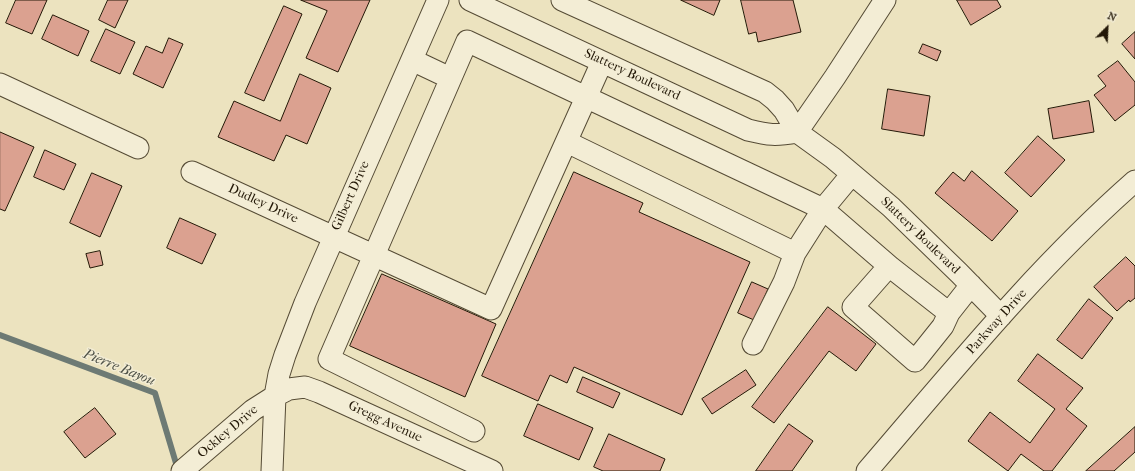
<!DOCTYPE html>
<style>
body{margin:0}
#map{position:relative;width:1135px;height:471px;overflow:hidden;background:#ece3bf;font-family:"IM FELL French Canon",serif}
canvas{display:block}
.north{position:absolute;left:1087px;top:8px;width:40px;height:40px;-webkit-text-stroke:3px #f3edd5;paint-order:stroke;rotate:24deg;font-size:11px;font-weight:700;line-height:16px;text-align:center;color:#231807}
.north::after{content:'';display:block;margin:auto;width:14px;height:18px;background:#231807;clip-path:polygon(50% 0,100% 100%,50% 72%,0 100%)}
</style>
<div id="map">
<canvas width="1135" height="471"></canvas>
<div class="north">N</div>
</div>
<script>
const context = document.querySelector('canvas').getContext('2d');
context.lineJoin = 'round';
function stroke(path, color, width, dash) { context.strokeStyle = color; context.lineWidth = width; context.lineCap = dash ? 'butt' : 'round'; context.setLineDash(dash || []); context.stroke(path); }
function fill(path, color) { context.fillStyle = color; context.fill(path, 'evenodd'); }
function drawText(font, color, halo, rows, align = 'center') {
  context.font = font + ' "IM FELL French Canon",serif'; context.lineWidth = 3; context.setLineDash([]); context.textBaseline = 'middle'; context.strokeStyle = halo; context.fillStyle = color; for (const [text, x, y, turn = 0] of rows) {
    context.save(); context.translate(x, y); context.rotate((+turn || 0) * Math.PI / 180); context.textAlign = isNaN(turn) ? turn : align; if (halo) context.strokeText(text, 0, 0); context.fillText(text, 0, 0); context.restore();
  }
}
stroke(new Path2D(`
 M0,335L155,393L178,470`), '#6d7a74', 6);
const building = new Path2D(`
 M16,0H47L32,34L6,23Z
 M108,0H128L115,28L99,20Z
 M301,0H370L338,72L306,58L327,11Z
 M681,0H720L714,15Z
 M741,0H793L801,32L758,42L756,32L749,34Z
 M957,0H997L1001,7L971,25Z
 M284,6L302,14L264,101L245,93Z
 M53,15L89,31L78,56L42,39Z
 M106,29L135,42L120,74L91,61Z
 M1135,32V59L1122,44Z
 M169,38L183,44L163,88L133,74L146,46L162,53Z
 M923,44L941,51L937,61L919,53Z
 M1118,61L1135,82V105L1115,121L1094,95L1106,86L1098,76Z
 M300,74L331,88L307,144L286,135L274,161L218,137L234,101L280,121Z
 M888,89L930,96L924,136L882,129Z
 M1089,101L1094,132L1053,139L1048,109Z
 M0,132L34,147L5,211L0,209Z
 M1038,136L1065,160L1031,197L1005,173Z
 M45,150L76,164L64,190L34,177Z
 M972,171L1018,211L992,241L935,193L953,172L964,181Z
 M574,172L643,203L639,212L750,262L682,415L574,367L567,383L550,375L538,401L482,376Z
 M92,173L122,186L100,237L70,223Z
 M180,218L216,234L202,264L167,248Z
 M100,251L103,265L90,268L86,254Z
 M1126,257L1135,266V298L1130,302L1129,300L1117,311L1094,287Z
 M382,274L496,324L465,397L350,346Z
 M752,282L768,289L754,320L738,313Z
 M1089,299L1113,318L1082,359L1057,340Z
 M828,307L876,344L856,371L829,351L774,423L752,407Z
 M1038,354L1083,388L1066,409L1087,426L1052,471H1044L1021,454L1008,471L968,441L990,412L1030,443L1055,409L1018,381Z
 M746,370L756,385L712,414L702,399Z
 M583,377L620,393L613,408L577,392Z
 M538,404L593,428L579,460L524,436Z
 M95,408L116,434L85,458L64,432Z
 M789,424L813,441L792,471H756Z
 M1135,427V452L1114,471H1086Z
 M609,434L665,459L660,471H603L594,467Z`);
fill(building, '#dba190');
stroke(building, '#231807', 1);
const minor = new Path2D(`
 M470,0L748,130C769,135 775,136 797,132L835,77L885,0
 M562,0L765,92L775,100L784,110L797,132L833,158L891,207L959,273L1001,316
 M412,60L450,78
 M0,84L138,148
 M567,142L795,253
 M192,172L491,309L602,62
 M889,266L853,307L915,361L943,326L949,313
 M753,344L784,282L795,253L823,209L889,266L949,313L971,285
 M474,431L329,359L467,41L823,209L852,174
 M182,471L253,410L275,396L289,389L305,387L319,392L492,471
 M272,471L275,396L279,374L285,355L305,303L438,0
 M867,471C953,371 1036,268 1135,181`);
stroke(minor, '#554b35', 23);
stroke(minor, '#f3edd5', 21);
drawText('13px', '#231807', '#f3edd5', [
 ["Slattery Boulevard",632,75,25],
 ["Gilbert Drive",351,196,-66],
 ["Dudley Drive",263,204,25],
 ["Slattery Boulevard",920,236,44],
 ["Parkway Drive",997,322,-48],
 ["Gregg Avenue",385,422,25],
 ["Ockley Drive",228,432,-40]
]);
drawText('italic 14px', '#4e5147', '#f3edd5', [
 ["Pierre Bayou",119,368,22]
]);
</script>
